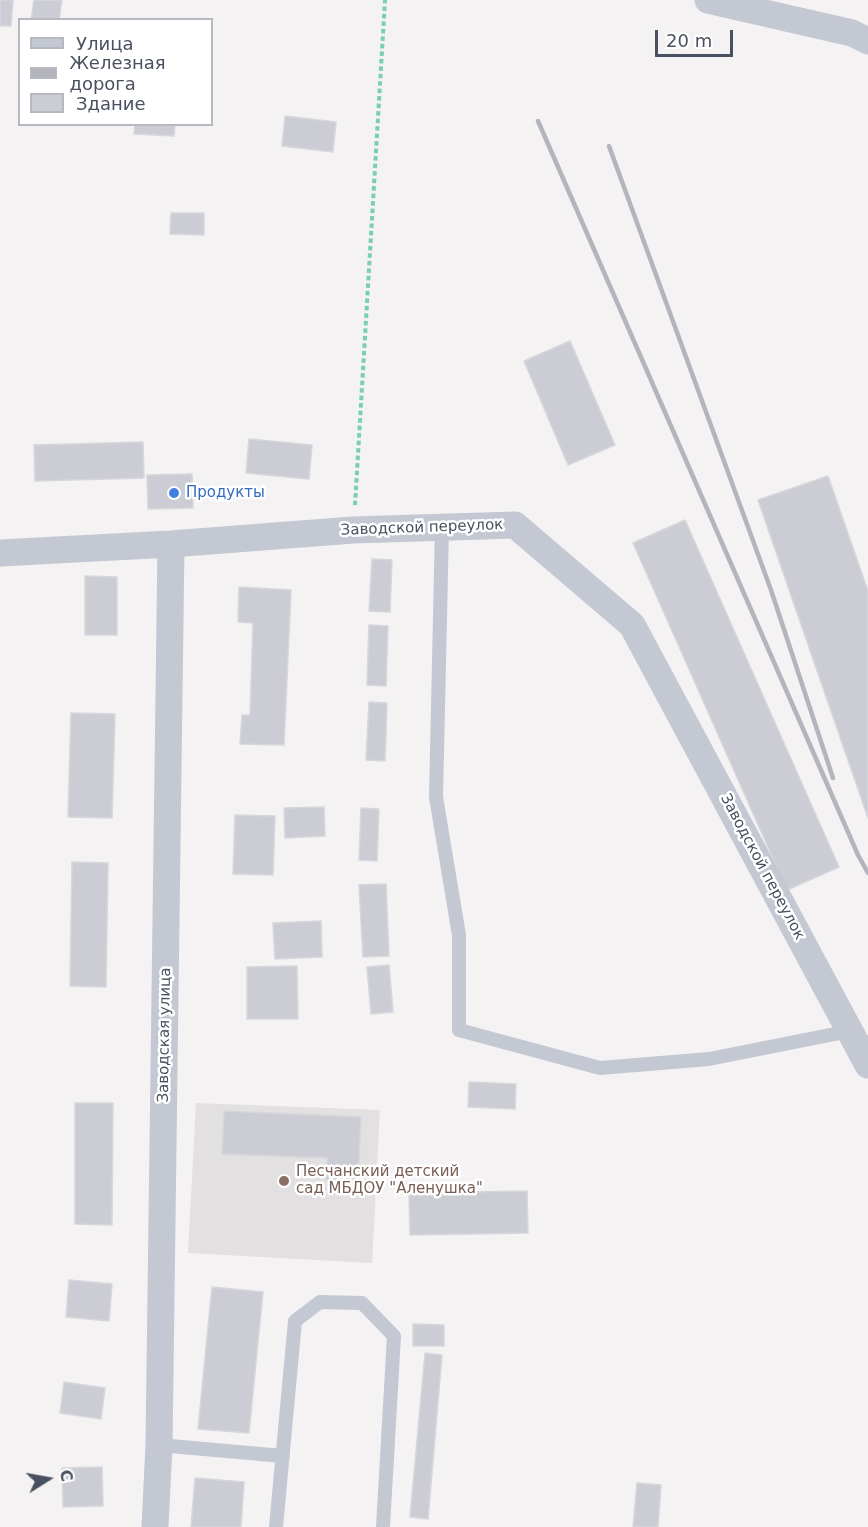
<!DOCTYPE html>
<meta charset="utf-8">
<style>
body{margin:0}
#map{position:relative;width:868px;height:1527px;overflow:hidden;background:#f4f2f2;font-family:"DejaVu Sans",sans-serif}
canvas{display:block}
.legend{position:absolute;left:18px;top:18px;width:195px;height:108px;box-sizing:border-box;background:#fff;border:2px solid #b6b9bf;margin:0;padding:8px 10px;list-style:none;font-size:18px;color:#49505f}
.legend li{display:flex;align-items:center;gap:12px;height:30px}
.legend b{width:30px;border:2px solid #b6b9bf}
.north{position:absolute;left:18px;top:1449px;width:60px;height:60px;-webkit-text-stroke:4px #fff;paint-order:stroke;rotate:79deg;font-size:16px;font-weight:700;line-height:24px;text-align:center;color:#49505f}
.north::after{content:'';display:block;margin:auto;width:21px;height:27px;background:#49505f;clip-path:polygon(50% 0,100% 100%,50% 72%,0 100%)}
.scale{position:absolute;left:655px;top:30px;width:78px;height:27px;box-sizing:border-box;border:3px solid #49505f;border-top:0;padding-left:8px;font-size:18px;line-height:21px;white-space:nowrap;color:#49505f;-webkit-text-stroke:4px #fff;paint-order:stroke}
</style>
<div id="map">
<canvas width="868" height="1527"></canvas>
<ul class="legend">
<li><b style="height:8px;background:#c3c8d3"></b>Улица</li>
<li><b style="height:8px;background:#b4b5bc"></b>Железная дорога</li>
<li><b style="height:16px;background:#cccdd4"></b>Здание</li>
</ul>
<div class="north">С</div>
<div class="scale">20 m</div>
</div>
<script>
const context = document.querySelector('canvas').getContext('2d');
context.lineJoin = 'round';
function fill(path, color) { context.fillStyle = color; context.fill(path, 'evenodd'); }
function stroke(path, color, width, dash) { context.strokeStyle = color; context.lineWidth = width; context.lineCap = dash ? 'butt' : 'round'; context.setLineDash(dash || []); context.stroke(path); }
function drawText(font, color, halo, rows, align = 'center') {
  context.font = font + ' "DejaVu Sans",sans-serif'; context.lineWidth = 5; context.setLineDash([]); context.textBaseline = 'middle'; context.strokeStyle = halo; context.fillStyle = color; for (const [text, x, y, turn = 0] of rows) {
    context.save(); context.translate(x, y); context.rotate((+turn || 0) * Math.PI / 180); context.textAlign = isNaN(turn) ? turn : align; if (halo) context.strokeText(text, 0, 0); context.fillText(text, 0, 0); context.restore();
  }
}
fill(new Path2D(`
 M196,1103L380,1110L372,1263L188,1253Z`), '#e2e0e1');
const building = new Path2D(`
 M0,0H13L11,26H0Z
 M34,0H62L59,20H31Z
 M285,116L336,122L333,152L282,146Z
 M135,124H175L174,136L134,134Z
 M171,213H204V235L170,234Z
 M570,341L615,445L568,465L524,361Z
 M249,439L312,445L309,479L246,473Z
 M143,442L144,478L35,481L34,445Z
 M192,474L193,508L148,509L147,475Z
 M828,476L868,591V818L758,500Z
 M685,520L839,867L787,890L633,543Z
 M372,559L392,560L390,612L369,611Z
 M85,576L117,577V635H85Z
 M239,587L291,590L284,745L240,744L242,715H250L253,623L238,622Z
 M369,625L388,626L386,686L367,685Z
 M369,702L387,703L385,761L366,760Z
 M71,713L115,714L112,818L68,817Z
 M324,807L325,836L285,838L284,808Z
 M361,808L379,809L377,861L359,860Z
 M235,815L275,816L273,875L233,874Z
 M72,862L108,863L106,987L70,986Z
 M386,884L389,956L363,957L359,885Z
 M321,921L322,957L275,959L273,923Z
 M389,965L393,1012L371,1014L367,967Z
 M297,966L298,1019H247V967Z
 M469,1082L516,1084L515,1109L468,1107Z
 M75,1103H113L112,1225L75,1224Z
 M224,1111L361,1117L358,1181L326,1180L327,1158L222,1154Z
 M527,1191L528,1233L410,1235L409,1193Z
 M69,1280L112,1284L109,1321L66,1317Z
 M212,1287L263,1292L249,1433L198,1429Z
 M413,1324L444,1325V1346H413Z
 M425,1353L442,1355L428,1519L410,1517Z
 M64,1382L105,1388L101,1419L60,1413Z
 M102,1467L103,1506L63,1507L62,1468Z
 M195,1478L244,1482L241,1527H191Z
 M637,1483L661,1485L658,1527H633Z`);
fill(building, '#cccdd4');
stroke(building, '#d6d6dd', 1.5);
stroke(new Path2D(`
 M355,505L385,0`), '#7aceb6', 4, [4.5, 3]);
stroke(new Path2D(`
 M442,527L436,797L459,935V1030L600,1068L709,1059L850,1031
 M159,1445L283,1456
 M276,1527L295,1321L320,1302L362,1303L394,1336L383,1527`), '#c3c8d3', 14);
stroke(new Path2D(`
 M708,0L852,33L868,41
 M0,553L171,544L353,530L515,525L632,625L868,1065
 M155,1527L159,1445L171,544`), '#c3c8d3', 27);
stroke(new Path2D(`
 M538,121L858,855L868,873
 M609,146L771,590L833,778`), '#b4b5bc', 4.5);
for (const [x, y, r, color] of [
 [174,493,6,"#3f7fe0"],
 [284,1181,6,"#8d6e63"]
]) { const dot = new Path2D(); dot.arc(x, y, r, 0, 2 * Math.PI); context.fillStyle = color; context.fill(dot); stroke(dot, '#fff', 2); }
drawText('15px', '#366cbe', '#fff', [
 ["Продукты",186,493]
], 'left');
drawText('15px', '#49505f', '#fff', [
 ["Заводской переулок",422,528,-2],
 ["Заводской переулок",762,867,62],
 ["Заводская улица",165,1035,-89]
]);
drawText('15px', '#785e54', '#fff', [
 ["Песчанский детский",296,1172],
 ["сад МБДОУ \"Аленушка\"",296,1189]
], 'left');
</script>
